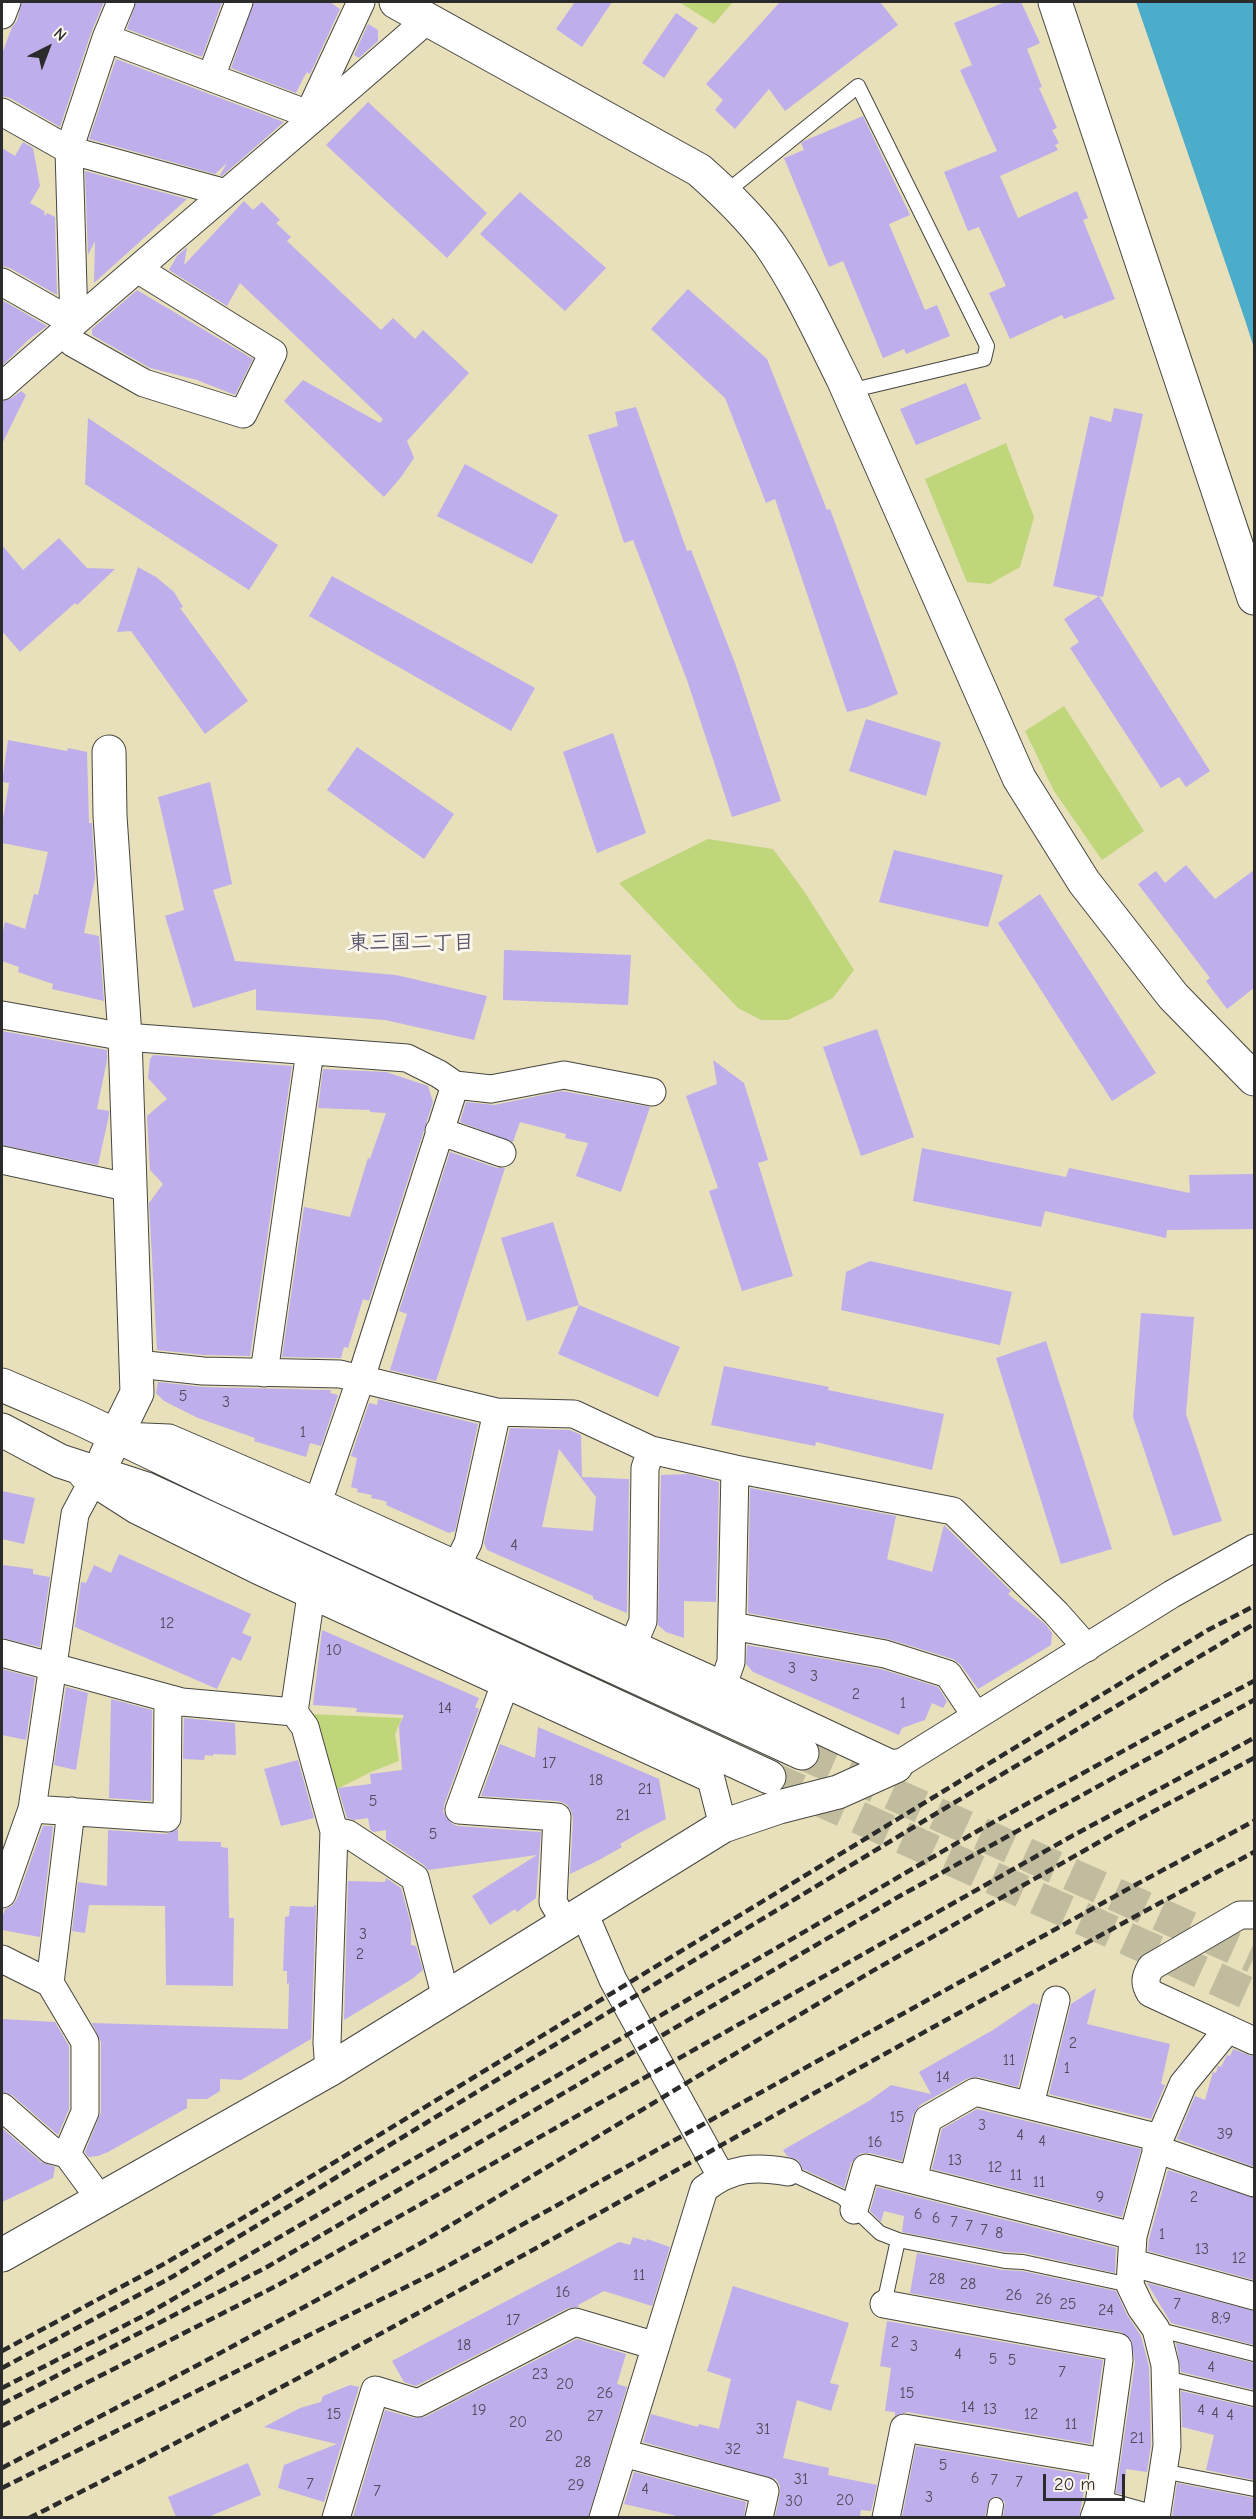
<!DOCTYPE html>
<meta charset="utf-8">
<style>
body{margin:0}
#map{position:relative;width:1256px;height:2519px;overflow:hidden;background:#e7e0bb;font-family:"Comic Neue",sans-serif}
canvas{display:block}
.frame{position:absolute;inset:0;border:3px solid #2b2b2b;pointer-events:none}
.north{position:absolute;left:18px;top:18px;width:60px;height:60px;-webkit-text-stroke:4px #fbf7ec;paint-order:stroke;rotate:42deg;font-size:16px;font-weight:700;line-height:24px;text-align:center;color:#2b2b2b}
.north::after{content:'';display:block;margin:auto;width:21px;height:27px;background:#2b2b2b;clip-path:polygon(50% 0,100% 100%,50% 72%,0 100%)}
.scale{position:absolute;left:1043px;top:2474px;width:82px;height:27px;box-sizing:border-box;border:3px solid #2b2b2b;border-top:0;padding-left:8px;font-size:18px;line-height:21px;white-space:nowrap;color:#2b2b2b;-webkit-text-stroke:4px #fbf7ec;paint-order:stroke}
</style>
<div id="map">
<canvas width="1256" height="2519"></canvas>
<div class="frame"></div>
<div class="north">N</div>
<div class="scale">20 m</div>
</div>
<script>
const context = document.querySelector('canvas').getContext('2d');
context.lineJoin = 'round';
function fill(path, color) { context.fillStyle = color; context.fill(path, 'evenodd'); }
function stroke(path, color, width, dash) { context.strokeStyle = color; context.lineWidth = width; context.lineCap = dash ? 'butt' : 'round'; context.setLineDash(dash || []); context.stroke(path); }
function drawText(font, color, halo, rows, align = 'center') {
  context.font = font + ' "Comic Neue","Klee One",sans-serif'; context.lineWidth = 6; context.setLineDash([]); context.textBaseline = 'middle'; context.strokeStyle = halo; context.fillStyle = color; for (const [text, x, y, turn = 0] of rows) {
    context.save(); context.translate(x, y); context.rotate((+turn || 0) * Math.PI / 180); context.textAlign = isNaN(turn) ? turn : align; if (halo) context.strokeText(text, 0, 0); context.fillText(text, 0, 0); context.restore();
  }
}
fill(new Path2D(`
 M679,2H733L714,24Z
 M1006,443L1034,517L1020,567L990,584L967,582L925,479Z
 M1064,706L1144,831L1102,860L1054,791L1025,731Z
 M708,839L773,849L804,891L854,970L833,998L788,1020H761L738,1008L619,883Z
 M308,1714L402,1718L395,1734L399,1761L373,1771L333,1791Z`), '#c0d67a');
fill(new Path2D(`
 M1136,2H1254V348L1245,320Z`), '#4cadcb');
fill(new Path2D(`
 M22,2H104L91,33L60,127L10,98L2,96V54L12,27L17,21Z
 M136,2H222L202,57L127,29Z
 M254,2H330L340,9L310,74L307,72L304,77L296,93L231,68Z
 M575,2H612L582,47L556,29Z
 M780,2H880L898,25L785,111L769,89L735,129L715,110L723,100L706,84Z
 M1005,2H1021L1040,43L1027,49L1042,87L1039,88L1057,128L1052,130L1059,143L1055,145L1058,150L1000,176L1018,218L1077,191L1088,218L1083,220L1115,299L1064,319L1062,315L1010,339L989,293L1006,286L979,227L968,231L944,172L997,151L960,70L972,65L954,23Z
 M676,13L698,28L664,78L642,63Z
 M368,24L378,30V41L359,58L354,55Z
 M116,59L284,122L222,176L220,175L227,163L215,174L89,139Z
 M368,102L487,213L447,258L326,145Z
 M863,116L910,215L889,224L925,310L937,305L950,336L906,354L904,349L883,358L843,261L829,267L784,158L804,150L801,143L804,141Z
 M23,142L33,148L40,186L30,203L44,211L45,216L47,213L55,217L57,295L10,268L2,266V148L15,156Z
 M85,171L187,199L94,283L95,241L88,255Z
 M520,192L606,268L565,311L480,234Z
 M244,201L253,210L262,202L280,220L276,223L291,237L287,241L381,330L393,318L415,339L423,330L469,373L407,441L414,458L401,477L384,497L284,401L303,380L380,423L383,419L240,283L227,306L169,270L177,256L187,247L184,265Z
 M688,289L767,359L827,510L830,509L898,694L867,707L847,712L775,499L766,503L725,398L651,329Z
 M137,290L253,359L235,395L197,380L150,368L92,335V329Z
 M2,300L47,326L28,340L2,366Z
 M966,383L981,419L916,445L900,409Z
 M21,391L26,395L2,444V401L12,398Z
 M636,407L687,551L691,550L735,663L781,801L732,817L687,680L633,540L624,543L588,435L618,426L615,412Z
 M1114,408L1143,414L1103,597L1053,586L1090,416L1111,422Z
 M88,418L278,545L249,590L85,484Z
 M465,464L558,515L532,564L437,516Z
 M59,538L87,568L115,569L77,605L75,603L20,652L2,631V545L23,570Z
 M138,567L156,577L174,592L183,607L180,608L248,701L205,734L131,631L117,632Z
 M332,576L535,688L511,731L309,616Z
 M1099,596L1210,771L1186,787L1179,777L1161,788L1070,648L1079,642L1064,619Z
 M866,719L941,742L926,796L849,771Z
 M613,733L646,833L597,853L563,752Z
 M8,740L67,751L68,748L87,752L89,823H92L95,878L84,933L99,936L104,1001L52,989L53,984L18,972L19,967L2,961V935L5,922L25,929L34,894L38,895L48,852L2,843V825L9,783L2,782Z
 M357,747L454,814L424,859L327,790Z
 M210,782L232,884L213,890L235,961L396,975L487,996L474,1040L385,1020L256,1010V989L193,1008L165,916L184,910L158,797Z
 M894,850L1003,875L988,927L879,902Z
 M1186,865L1215,899L1254,870V988L1227,1009L1206,981L1210,978L1138,884L1156,871L1165,883Z
 M1040,894L1156,1073L1112,1101L998,923Z
 M504,950L631,955L628,1005L503,1000Z
 M877,1029L914,1137L861,1156L823,1047Z
 M2,1031L107,1050V1060L97,1109L109,1111V1115L98,1165L2,1145Z
 M153,1055L292,1066L250,1356L204,1355L157,1350L149,1203L163,1184L150,1170L147,1116L167,1099L148,1078L150,1059Z
 M713,1060L744,1083L768,1160L758,1163L793,1276L742,1291L709,1191L718,1188L686,1096L717,1084Z
 M323,1069L386,1072L428,1086L433,1102L369,1301L363,1299L348,1348L344,1347L341,1358L282,1357L304,1207L350,1217L368,1158L370,1159L386,1113L370,1112V1110L318,1108Z
 M562,1091L650,1107L621,1192L576,1176L588,1143L565,1138L566,1134L520,1122L513,1142L460,1122L466,1102L494,1105Z
 M922,1148L1066,1177L1069,1168L1190,1193L1189,1175L1254,1174V1229L1167,1230L1166,1238L1045,1211L1041,1227L913,1201Z
 M450,1152L497,1168H505L436,1381L390,1370L407,1314L399,1311Z
 M553,1222L579,1305L527,1321L501,1238Z
 M870,1261L1012,1292L1000,1345L841,1310L846,1272Z
 M579,1305L680,1347L658,1397L558,1354Z
 M1141,1313L1194,1317L1186,1414L1222,1521L1173,1536L1133,1417Z
 M1046,1341L1112,1549L1061,1564L996,1358Z
 M724,1366L829,1387L828,1390L944,1414L932,1470L816,1442L815,1446L711,1425Z
 M158,1382L203,1387L331,1390L330,1393L338,1395L321,1446L310,1443L306,1457L254,1441L255,1438L198,1418L164,1401L156,1393Z
 M378,1399L478,1424L455,1531L449,1533L386,1505L387,1502L381,1500L371,1498L372,1495L357,1492L358,1489L351,1487L357,1458L351,1456L369,1403L377,1405Z
 M510,1428L570,1430L581,1435L582,1477L629,1479L627,1613L593,1599V1596L487,1550L484,1543ZM559,1449L596,1497L593,1531L542,1527Z
 M688,1474L719,1482L716,1602L684,1601V1638L666,1632L658,1625L661,1475Z
 M750,1488L896,1516L887,1559L932,1572L944,1525L945,1526L1011,1591L1008,1594L1045,1624L1052,1633L1051,1645L978,1689L961,1665L953,1659L888,1639L748,1613Z
 M2,1491L35,1498L24,1544L2,1539Z
 M119,1554L251,1614L242,1633L252,1637L241,1661L232,1657L217,1689L75,1627L81,1582L86,1583L94,1565L111,1573Z
 M3,1565L33,1569V1574L50,1577L40,1647L2,1638Z
 M322,1630L479,1698L475,1707L479,1709L444,1805L443,1812L451,1823L457,1826L541,1832L536,1898L517,1912L515,1909L490,1925L472,1896L537,1855L428,1870L424,1865L386,1840V1830L373,1832L370,1829L368,1818L354,1820L347,1818L338,1788L371,1784L370,1774L402,1770L399,1726L404,1715L356,1712L357,1708L313,1705Z
 M747,1645L881,1669L938,1687L947,1701L943,1708L932,1703L925,1720L902,1728L899,1735L753,1672L746,1664Z
 M2,1669L35,1678L26,1740L2,1735Z
 M66,1687L88,1693L76,1770L54,1765Z
 M111,1699L152,1710L151,1801L109,1798Z
 M184,1718L235,1723L236,1755L213,1754V1756L205,1755L204,1760L183,1759Z
 M538,1727L659,1779L666,1819L639,1833L620,1844L622,1847L599,1860L570,1874L573,1818L571,1810L566,1804L558,1801L481,1796L500,1744L535,1758Z
 M298,1760L314,1818L281,1826L264,1769Z
 M43,1826H53L40,1937L2,1930V1919L5,1909L12,1906L17,1899Z
 M178,1829V1841L221,1842V1847L228,1848L229,1918H234L233,1986L166,1985L165,1906L89,1905L85,1933L72,1931L78,1882L107,1886L108,1830L166,1834Z
 M386,1878L401,1888L411,1924V1945L416,1946L423,1970L412,1979L344,2020L348,1881L385,1882Z
 M314,1905H316L311,2039L241,2080L220,2079V2091L207,2099H187V2108L108,2152L98,2156L88,2157L85,2152L101,2112V2042L92,2023L288,2029L289,1983L287,1984V1971H283L285,1917L289,1916L290,1906L314,1907Z
 M1096,1988L1087,2024L1170,2044L1161,2084L1165,2085L1151,2119L1049,2094L1071,2004Z
 M1033,2003L1039,2005L1018,2087L979,2077L968,2078L920,2105L913,2115L902,2161L870,2153H861L851,2163L844,2188L803,2169L798,2160L787,2156L783,2150L869,2101L891,2085L931,2094L919,2072L993,2030Z
 M2,2019L55,2022L69,2046V2109L58,2135L12,2095L2,2092Z
 M1233,2049L1254,2057V2167L1177,2139L1195,2096L1205,2100L1213,2072L1216,2073L1218,2066L1221,2067L1227,2055L1230,2056Z
 M977,2109L1141,2149L1122,2217L932,2169L942,2129Z
 M2,2128L41,2162L55,2167L53,2178L2,2202Z
 M1168,2170L1254,2198V2280L1148,2251L1149,2239Z
 M877,2187L1116,2248L1115,2273L1025,2253L1006,2252L902,2232L904,2216L884,2211L881,2222L870,2211Z
 M633,2237L646,2241L647,2239L670,2247L652,2306L604,2291L578,2305L579,2307L568,2308L416,2386L404,2382L392,2361L619,2242L630,2245Z
 M917,2253L1003,2270L1022,2271L1116,2291L1127,2315L1141,2336L1149,2367L1151,2445L1147,2472L1126,2469L1124,2495L1116,2493L1135,2362L1131,2339L1121,2332L910,2293Z
 M1147,2283L1254,2311V2345L1171,2323Z
 M733,2286L849,2323L830,2383L839,2385L831,2411L797,2400L783,2458L829,2468L828,2475L877,2485L871,2511L861,2510L860,2517H775L780,2494V2486L776,2479L643,2442L651,2414L698,2427L699,2424L719,2429L731,2379L707,2371Z
 M887,2321L1103,2360L1091,2444L907,2412L895,2416V2412L885,2411L891,2368L880,2366Z
 M577,2339L626,2354L617,2384L627,2387L588,2517H353L385,2410L413,2418L425,2417Z
 M1176,2343L1254,2363V2390L1181,2372Z
 M350,2385L359,2387L324,2502L278,2488L284,2465L337,2444L264,2427L300,2408L321,2402L323,2396Z
 M1181,2391L1254,2408V2480L1206,2470L1214,2435L1182,2427Z
 M916,2446L1087,2475L1079,2517H1003L1005,2502L997,2496L989,2500L985,2517H902Z
 M248,2463L261,2495L208,2517H176L168,2497Z
 M634,2472L746,2502L744,2517H681L624,2504Z
 M1177,2483L1254,2498V2517H1172Z`), '#beaeeb');
stroke(new Path2D(`
 M802,1753L1254,1957
 M769,1777L1254,1996`), '#c1bc9e', 33, [33, 16]);
const lane = new Path2D(`
 M725,193L858,86L987,346L984,359L849,391
 M788,2172L842,2197L880,2233L898,2240L1005,2261L1023,2262L1130,2285
 M884,2304L898,2240
 M1156,2329L1254,2354
 M1166,2378L1254,2399
 M1162,2471L1254,2489
 M994,2518L996,2505`);
const street = new Path2D(`
 M121,2L106,38L69,150L226,193
 M2,15L7,2
 M106,38L308,114
 M211,77L239,2
 M2,112L69,150L74,323
 M304,124L361,2
 M2,282L74,323
 M73,343L144,383L243,414L273,353L139,270
 M2,386C143,262 288,142 429,18
 M2,1015L125,1037L407,1058L439,1074L455,1085L491,1089L564,1075L652,1092
 M439,1131L502,1153
 M2,1160L131,1188
 M137,1364L203,1371L340,1374L497,1412L574,1414L651,1450L735,1469L953,1511L1056,1613L1087,1648
 M264,1373L310,1051
 M121,1436L169,1438L318,1502L723,1685L896,1766L1172,1594L1254,1548
 M83,1476L136,1510L257,1570L711,1779L723,1826
 M318,1502L361,1378L455,1085
 M457,1565L468,1543L497,1412
 M311,1595L294,1712L305,1727L334,1831L348,1834L415,1878L446,1998
 M732,1626L885,1654L948,1674L976,1716
 M633,1645L643,1621L645,1468L651,1450
 M2,1653L182,1702L294,1712
 M505,1684L459,1810L557,1817L553,1902L566,1924
 M723,1685L731,1662L735,1469
 M32,1809L167,1818L168,1699
 M2,1894L32,1809L75,1514L98,1471
 M584,1913L613,1980L721,2176
 M1254,1915H1240L1151,1967C1145,1977 1144,1983 1150,1993L1254,2041
 M2,1959L50,1983L85,2042V2112L67,2154
 M50,1983L71,1811
 M329,2070L327,2043L334,1831
 M1030,2105L1056,2000
 M2,2107L51,2150L67,2154L100,2199
 M1156,2149L1254,2183
 M913,2180L1133,2236
 M854,2210L866,2168L913,2180L928,2119L975,2092L1160,2138
 M1133,2263L1254,2296
 M884,2304L1118,2347L1119,2360L1099,2504L1094,2518
 M623,2453L765,2491L759,2518
 M1099,2504L1149,2518
 M336,2518L375,2390L418,2403L575,2322L656,2346
 M603,2518L704,2189C732,2167 755,2166 788,2172
 M886,2518L904,2428L1104,2462
 M1156,2518L1167,2446L1165,2365L1156,2329L1141,2308L1130,2285L1133,2236L1160,2138L1183,2084L1228,2029`);
const secondary = new Path2D(`
 M396,2L699,170C724,192 749,216 769,243C799,286 821,335 844,381L1019,778L1084,882L1173,996L1254,1079
 M1055,2L1254,598
 M2,1385L79,1418L221,1486L802,1753
 M2,1430L60,1461L146,1489L769,1777
 M106,1456L137,1393L125,1037L110,816L109,752
 M2,2255L329,2070L723,1826L779,1807L838,1792L896,1766`);
stroke(lane, '#474641', 16);
stroke(street, '#474641', 29);
stroke(secondary, '#474641', 35);
stroke(lane, '#fff', 14);
stroke(street, '#fff', 27);
stroke(secondary, '#fff', 33);
stroke(new Path2D(`
 M2,2351L162,2265L233,2224L1208,1630L1254,1606
 M2,2368L172,2277L932,1816L1254,1624
 M2,2388L149,2313L981,1829L1176,1722L1254,1681
 M2,2404L267,2267L898,1897L1254,1700
 M2,2426L278,2285L1072,1836L1254,1738
 M2,2468L211,2358L421,2243L869,1973L1145,1816L1254,1758
 M2,2488L442,2269L1137,1884L1254,1821
 M29,2518C257,2404 479,2280 702,2156C885,2053 1069,1952 1254,1852`), '#2b2b2b', 4.5, [9, 4.5]);
drawText('16px', '#504c5b', null, [
 ["5",183,1396],
 ["3",226,1402],
 ["1",303,1432],
 ["4",514,1545],
 ["12",167,1623],
 ["10",334,1650],
 ["3",792,1668],
 ["3",814,1676],
 ["2",856,1694],
 ["1",903,1703],
 ["14",445,1708],
 ["17",549,1763],
 ["18",596,1780],
 ["21",645,1789],
 ["5",373,1801],
 ["21",623,1815],
 ["5",433,1834],
 ["3",363,1934],
 ["2",360,1954],
 ["2",1073,2043],
 ["11",1009,2060],
 ["1",1067,2068],
 ["14",943,2077],
 ["15",897,2117],
 ["3",982,2125],
 ["39",1225,2134],
 ["4",1020,2135],
 ["4",1042,2141],
 ["16",875,2142],
 ["13",955,2160],
 ["12",995,2167],
 ["11",1016,2175],
 ["11",1039,2182],
 ["9",1100,2197],
 ["2",1194,2197],
 ["6",918,2214],
 ["6",936,2218],
 ["7",954,2222],
 ["7",969,2226],
 ["7",984,2230],
 ["8",999,2233],
 ["1",1162,2234],
 ["13",1202,2249],
 ["12",1239,2258],
 ["11",639,2275],
 ["28",937,2279],
 ["28",968,2284],
 ["16",563,2292],
 ["26",1014,2295],
 ["26",1044,2299],
 ["25",1068,2304],
 ["7",1177,2304],
 ["24",1106,2310],
 ["8;9",1221,2318],
 ["17",513,2320],
 ["2",895,2342],
 ["18",464,2345],
 ["3",914,2346],
 ["4",958,2354],
 ["5",993,2359],
 ["5",1012,2360],
 ["4",1211,2367],
 ["7",1062,2372],
 ["23",540,2374],
 ["20",565,2384],
 ["26",605,2393],
 ["15",907,2393],
 ["14",968,2407],
 ["13",990,2409],
 ["19",479,2410],
 ["4",1201,2410],
 ["4",1215,2413],
 ["15",334,2414],
 ["12",1031,2414],
 ["4",1230,2415],
 ["27",595,2416],
 ["20",518,2422],
 ["11",1071,2424],
 ["31",763,2429],
 ["20",554,2436],
 ["21",1137,2438],
 ["32",733,2449],
 ["28",583,2462],
 ["5",943,2465],
 ["6",975,2478],
 ["31",801,2479],
 ["7",994,2480],
 ["7",1019,2482],
 ["7",310,2484],
 ["29",576,2485],
 ["4",645,2489],
 ["7",377,2491],
 ["3",929,2497],
 ["20",845,2500],
 ["30",794,2501]
]);
drawText('bold 21px', '#5e596e', '#fbf7ec', [
 ["東三国二丁目",411,943]
]);
</script>
